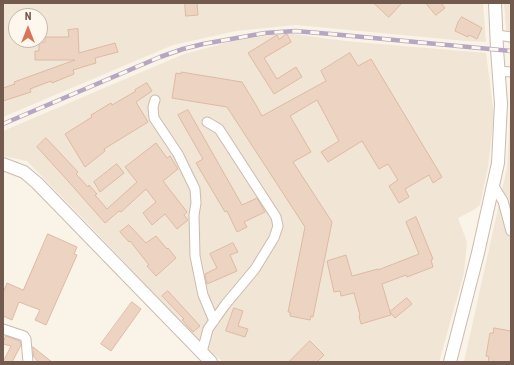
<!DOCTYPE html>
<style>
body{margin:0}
#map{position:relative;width:514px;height:365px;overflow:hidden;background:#faf3e7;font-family:"Roboto Condensed",sans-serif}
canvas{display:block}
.frame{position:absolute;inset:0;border:4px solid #725a4e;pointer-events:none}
.north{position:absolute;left:8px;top:8px;width:40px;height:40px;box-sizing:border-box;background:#fdf7ed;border:1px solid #c5b8ad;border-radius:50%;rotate:0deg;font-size:11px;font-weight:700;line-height:16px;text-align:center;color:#725a4e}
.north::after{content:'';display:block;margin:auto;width:14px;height:18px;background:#d97458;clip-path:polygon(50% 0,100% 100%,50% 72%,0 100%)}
</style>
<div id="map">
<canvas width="514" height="365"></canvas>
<div class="frame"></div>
<div class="north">N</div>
</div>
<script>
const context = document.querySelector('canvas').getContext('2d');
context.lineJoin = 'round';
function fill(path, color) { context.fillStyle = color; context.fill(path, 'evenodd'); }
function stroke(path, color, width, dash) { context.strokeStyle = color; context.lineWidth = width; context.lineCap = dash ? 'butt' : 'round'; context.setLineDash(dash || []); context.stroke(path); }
fill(new Path2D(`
 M3,3H483L486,42L466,41L296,25L236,31L173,45L3,117ZM16,16H40V40H16Z
 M504,3H511V44H509L506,28Z
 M286,33L345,41L486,53L494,115L488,167L480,205L475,209L458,218L467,242L464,273L439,362H223L195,337L93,229L27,161L3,156V131L184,54L233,41L276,34Z
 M511,93V362H464L507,168Z`), '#f1e5d6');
const building = new Path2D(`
 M185,3H197L198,15L186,16Z
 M374,3H402L389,17Z
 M426,3H441L445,8L436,15Z
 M462,17L482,28L477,39L469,35L468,37L455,31L458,22Z
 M78,29L79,53L115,43L118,52L95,58L96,63L73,70L74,74L52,83L51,81L30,89L31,92L3,101V88L15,84L14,82L75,60H35V51H39V42H45V37H69L68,30Z
 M287,34L291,42L264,58L277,79L296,67L302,77L274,94L248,53L277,35L279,39Z
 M350,53L358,66L371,59L442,177L433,183L429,175L405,189L409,197L399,203L389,186L398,180L388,164L379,169L362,141L328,162L321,152L339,141L317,100L290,116L311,152L293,162L332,222L313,317L311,316L310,320L290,316V312H288L305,227L227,107L172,98L176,73L181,74V72L242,82L256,105L262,116L326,81L321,71Z
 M147,83L152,91L136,102L148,122L104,149L105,151L85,167L65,134L92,117L91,115L111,103L112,105L136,91L135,90Z
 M188,110L242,205L257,198L265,212L244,222L247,227L237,232L227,211L225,212L196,163L203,159L178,115Z
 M46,138L78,172L76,174L88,187L89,185L97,194L95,195L107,209L137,182L125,167L156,143L167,158L170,156L178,169L163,181L187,212L184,215L188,220L177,229L165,214L152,225L143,213L156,202L146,189L121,212L119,211L105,223L68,181L37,147Z
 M117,164L124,173L100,192L94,182Z
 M416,217L433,259L431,260L433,267L407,277L406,275L382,284L391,315L361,324L359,316L360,315L354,293L341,296L340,291L334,292L327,261L346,255L352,276L378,269V270L419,254L406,222Z
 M129,225L146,243L156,236L167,249L168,248L176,258L156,276L147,266L149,265L130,241L129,242L120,232Z
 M48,234L77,247L74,254L77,255L46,325L35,320L40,310L19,302L12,320L3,316V293L7,283L23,290Z
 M233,243L238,252L230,255L237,271L207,284L205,274L217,268L210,254Z
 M168,291L200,326L193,332L182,320L184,319L162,296Z
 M407,298L412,304L395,318L390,312Z
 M132,302L141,309L111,351L101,344Z
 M234,308L243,311L238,326L248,329L245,337L226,331Z
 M494,328L511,331V360H510V362H488L489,357L486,356L490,333H493Z
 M6,336L20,341L21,345L18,351L12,362H3L11,346L3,344Z
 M310,341L324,355L317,362H289Z
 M33,347L52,362H38L34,357Z`);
fill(building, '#edd3c1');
stroke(building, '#debaa3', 1);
const minor = new Path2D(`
 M497,35L511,37
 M499,71L511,72
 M155,100L153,107L154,118L178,154L195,189L196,203L194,215L195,256L203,295L214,321
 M493,185L503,201L511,231
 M3,329L24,336L26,339L28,362
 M202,352L208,329L225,305L255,269L274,238L278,226L276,217L219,129L207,122`);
const tertiary = new Path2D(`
 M3,164L24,172L37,183L211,362
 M450,362L478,253L498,163L501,104L497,49L495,3`);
stroke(minor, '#cbbbae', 11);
stroke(tertiary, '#cbbbae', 14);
stroke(minor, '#fff', 9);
stroke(tertiary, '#fff', 12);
const rail = new Path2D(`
 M3,124L160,57L183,49L203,44L265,33L295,31L331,34L511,51`);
stroke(rail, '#b6a6c3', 4.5);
stroke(rail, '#fdf7ed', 3, [9]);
</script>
